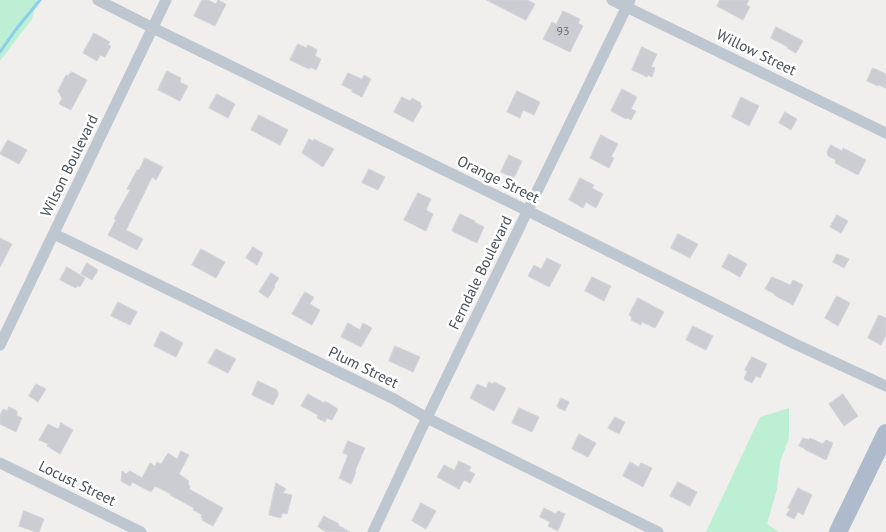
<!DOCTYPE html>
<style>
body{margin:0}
canvas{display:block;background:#f1eeee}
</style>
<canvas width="886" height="532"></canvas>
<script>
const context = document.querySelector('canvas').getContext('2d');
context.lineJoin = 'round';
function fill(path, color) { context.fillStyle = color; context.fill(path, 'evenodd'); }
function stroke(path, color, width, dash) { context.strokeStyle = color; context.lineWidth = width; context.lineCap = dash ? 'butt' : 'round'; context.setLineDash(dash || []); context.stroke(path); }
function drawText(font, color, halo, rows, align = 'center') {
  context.font = font + ' "PT Sans",sans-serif'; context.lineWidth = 5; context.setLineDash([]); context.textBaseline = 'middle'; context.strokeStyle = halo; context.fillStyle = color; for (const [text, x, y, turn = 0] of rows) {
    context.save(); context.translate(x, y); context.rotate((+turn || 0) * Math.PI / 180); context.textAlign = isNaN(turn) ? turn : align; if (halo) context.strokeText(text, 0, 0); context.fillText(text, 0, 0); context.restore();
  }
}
fill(new Path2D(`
 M0,0H37L32,19L0,61Z
 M789,408V438L780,462L777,489L767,524L779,532H706L760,417Z`), '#bcefd4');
stroke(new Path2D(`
 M0,52L17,28L40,0`), '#89ceeb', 3);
const building = new Path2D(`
 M202,0H208L216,4L218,0L226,4L215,26L194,16Z
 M487,0H527L535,4L526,20Z
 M720,0H749L746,5L750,7L743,20L717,6Z
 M563,11L580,19L578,23L583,26L570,52L543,39L552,22L556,24Z
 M776,27L803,41L796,53L787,48L788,47L771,38Z
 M94,33L110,42L108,45L111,46L105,57L100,55L97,61L83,53Z
 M298,44L306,48L308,45L317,50L315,56L321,59L316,70L310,67L309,69L290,60Z
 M642,47L657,54L651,67L655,68L652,77L648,75L647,77L632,70Z
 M873,68L886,74V88L879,85L878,86L867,81Z
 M167,71L181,78L180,82L188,86L180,101L158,90Z
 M72,72L87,80L71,110L59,104L62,98L58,91L66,75L68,76L70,73Z
 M348,73L362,79L364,75L371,79L362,97L352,92V90L342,85Z
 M622,89L637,97L631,109L636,111L631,120L627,118L626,119L611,111Z
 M517,91L540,102L534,115L523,110L520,118L507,112Z
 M217,94L235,104L228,118L209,108Z
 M402,97L410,101L412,98L421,103L420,105L422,106L413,122L394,112Z
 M741,97L759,106L749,126L732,117Z
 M785,112L797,119L791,130L779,123Z
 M259,115L288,130L280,145L251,130Z
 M601,135L618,144L611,157L614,158L609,168L590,158Z
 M309,139L313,141L314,139L334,149L323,167L302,153Z
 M8,140L27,150L19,164L0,154Z
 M831,145L842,151L843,148L866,160L858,175L835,163L836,160L828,156L827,152Z
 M509,155L522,161L514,178L501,172Z
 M145,158L163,167L156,180L152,177L126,230L143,239L137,250L108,235L116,220L114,219L130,190L127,189L137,170H139Z
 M369,169L385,177L378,190L362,183Z
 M580,178L594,185L592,188L603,194L596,208L586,202L583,208L569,200Z
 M418,193L431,199L426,210L433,214L426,231L404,220Z
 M460,214L475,221L474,222L484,227L477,243L452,231Z
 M837,215L848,221L841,233L830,227Z
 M678,234L698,244L690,258L671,248Z
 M0,238L12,244L0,267Z
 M253,247L263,253L257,265L246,258Z
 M201,249L225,262L216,278L192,265Z
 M729,254L747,264L740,277L722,267Z
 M837,254L849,259L844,268L833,262Z
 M547,258L561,265L549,287L528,276L534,265L541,269Z
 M87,263L98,270L92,280L81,274Z
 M67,267L85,278L80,287L77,286L76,288L60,280Z
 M271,273L279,278L274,286L275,287L268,298L259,292Z
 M592,277L611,286L604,301L585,291Z
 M772,277L790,285L793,280L803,285L793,305L774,295L775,294L765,289Z
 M305,292L314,297L310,304L320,310L312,325L292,314Z
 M837,296L850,303L838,326L825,318Z
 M638,298L664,312L655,328L642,322L641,325L631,320L632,317L629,315Z
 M118,302L137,312L130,325L111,316Z
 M879,315L886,318V335L881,345L868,338Z
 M348,323L360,330L363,323L372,328L361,347L341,337Z
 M693,326L713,336L706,350L686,340Z
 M161,331L183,343L176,357L154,346Z
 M395,346L420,357L413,372L389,361Z
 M216,349L236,359L228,373L208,363Z
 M752,357L767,364L760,378L756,376L752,383L744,379L747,371L745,370Z
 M258,381L277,390V391L278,392V395L273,405L252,395Z
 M489,382L493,384L494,382L506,388L494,411L470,398L477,384L486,388Z
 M36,384L46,389L38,402L29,396Z
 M308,394L324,403L325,401L338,409L332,420L327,418L325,422L317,418L318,415L301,406Z
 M843,394L858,416L844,426L829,404Z
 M561,398L569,402L565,411L557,407Z
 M9,407L17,411V416L22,418L16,432L0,424V416L3,409L7,411Z
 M519,408L539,417L532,432L512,423Z
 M615,417L625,422L619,434L608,428Z
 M61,423L73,430L60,454L47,446L48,444L39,440L48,424L58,429Z
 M579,434L596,443L588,457L572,449Z
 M803,438L809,440L810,438L823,444L826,440L833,443L826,460L804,449V448L799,446Z
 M348,441L365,448L355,471L356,472L351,484L339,478L348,455L343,453Z
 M181,451L189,455L179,474L189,481L188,485L190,486L189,489L223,508L213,526L202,520L203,518L201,517L202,515L193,510L194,508L170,495L171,494L155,486L151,492L132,482L130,486L121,481L122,471L126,474L130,471L142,478L150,463L155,466L157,462L161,464L168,453L177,459Z
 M459,461L471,467L469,471L475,474L470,483L464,480L459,489L437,477L444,465L454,470Z
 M630,462L639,467L641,463L652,468L643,487L623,476Z
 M678,482L697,492L690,506L670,496Z
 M276,483L286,489L283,493L292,495L287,514L282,513L281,518L269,515Z
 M798,488L812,495L803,515L798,512L794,519L786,515L790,509L788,508Z
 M421,503L436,511L426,529L412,521Z
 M544,508L556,514L558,511L565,514L558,531L548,526L550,522L540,517Z
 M24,511L44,519L39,532H36L19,526Z
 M324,516L339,524L338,525L350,532H327L318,527Z`);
fill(building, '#cbcdd3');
stroke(building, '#d2d4da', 1);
stroke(new Path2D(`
 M98,0L153,28L528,211L795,344L886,386
 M612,0L886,133
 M54,234L394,399L427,418L658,532
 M0,345L166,0
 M0,463L141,532
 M373,532L420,432L630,0`), '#bec7d0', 11);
stroke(new Path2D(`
 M838,532L886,433`), '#aebbcd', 18);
drawText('12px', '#676e79', null, [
 ["93",563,32]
]);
drawText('15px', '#464f5b', '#fff', [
 ["Willow Street",756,53,26],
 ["Wilson Boulevard",70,166,-64],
 ["Orange Street",498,180,26],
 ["Ferndale Boulevard",481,273,-64],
 ["Plum Street",363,368,26],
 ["Locust Street",77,484,26]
]);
</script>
